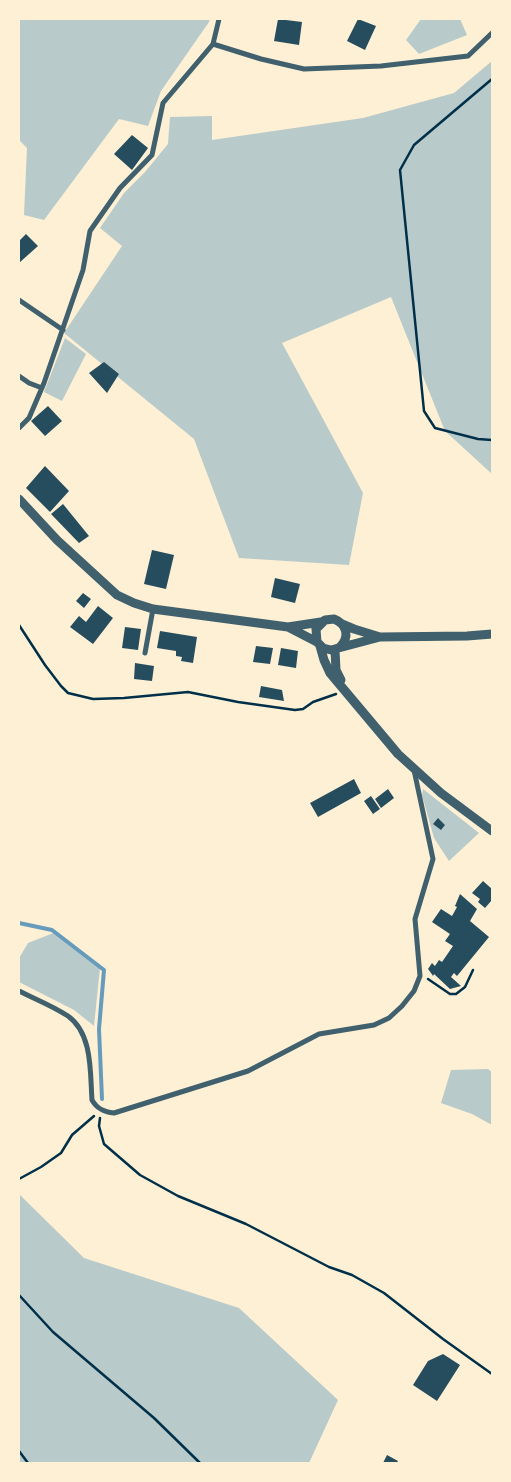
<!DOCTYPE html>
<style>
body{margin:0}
#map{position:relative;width:511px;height:1482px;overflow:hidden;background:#fdf0d5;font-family:"Source Sans 3",sans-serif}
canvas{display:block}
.frame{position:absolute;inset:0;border:20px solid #fdf0d5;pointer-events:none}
</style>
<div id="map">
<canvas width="511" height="1482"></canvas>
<div class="frame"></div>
</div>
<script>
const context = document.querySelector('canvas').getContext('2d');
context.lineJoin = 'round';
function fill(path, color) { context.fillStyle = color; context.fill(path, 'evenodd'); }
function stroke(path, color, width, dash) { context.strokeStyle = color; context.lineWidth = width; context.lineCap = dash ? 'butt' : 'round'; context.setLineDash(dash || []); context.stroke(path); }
fill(new Path2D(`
 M19,19H210L209,22L161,91L148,126L119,119L44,220L24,215L27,148L19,140Z
 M421,19H460L467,35L419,54L406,40Z
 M492,61V474L445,431L391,297L282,343L363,493L349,565L239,558L194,439L64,333L122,246L100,228L124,193L145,172L168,144L170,117L212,116V140L363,118L454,93Z
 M65,338L86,354L62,401L44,392Z
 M423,789L479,833L449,861L434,838L422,795Z
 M56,932L100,968L94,1026L74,1010L19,982V958L28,943Z
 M488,1069L492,1072V1125L472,1114L441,1103L451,1070Z
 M19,1194L84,1258L239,1308L338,1400L309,1463H19Z`), '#b9caca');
stroke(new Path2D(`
 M19,923L52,930L104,970L99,1029L102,1099`), '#669bbc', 4);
fill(new Path2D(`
 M278,19L302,22L299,45L274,41Z
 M358,19L376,26L365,50L347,41Z
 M132,135L148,148L132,170L114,154Z
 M26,234L38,246L19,263V241Z
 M104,362L119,374L107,393L89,373Z
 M48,406L62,421L45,436L31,421Z
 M45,466L69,491L50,512L26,488Z
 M63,504L89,536L79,543L51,514Z
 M152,550L174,555L166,589L144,584Z
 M275,578L300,584L295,603L271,597Z
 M83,593L91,599L84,608L76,601Z
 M98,606L113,618L93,644L70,627L79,616L86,622Z
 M125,627L141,629L138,650L122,648Z
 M160,631L197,637L193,663L181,661L182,657L176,656V651L157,648Z
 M256,646L273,648L270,664L253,662Z
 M281,648L298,651L296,668L278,665Z
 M135,663L154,666L152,681L134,679Z
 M261,686L282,690L284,701L259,697Z
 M354,779L361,793L318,817L310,803Z
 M388,789L394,798L381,808L375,799Z
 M371,796L380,809L373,814L364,801Z
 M438,818L445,825L441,830L433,824Z
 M483,881L492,889V900L485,908L478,902L480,899L472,893Z
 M460,894L477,909L470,921L489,937L457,976L454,973L451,977L461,986L450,989L434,974L433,976L431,973L428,969L432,963L435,966L439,960L442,962L453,946L445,941L450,934L432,922L441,909L452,916L457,907L455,906Z
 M443,1354L460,1365L437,1401L413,1385L428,1361Z
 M387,1455L398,1461L397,1463H383Z`), '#264d5e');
stroke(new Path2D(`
 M492,79L414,145L400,170L424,411L435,428L478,439L492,440
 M19,625L45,665L61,686L68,693L93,699L124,698L188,692L238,702L295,710L303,709L313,702L336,694
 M428,979L450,994H456L465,987L473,970
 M100,1118L99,1126L104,1144L140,1175L178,1196L246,1224L329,1267L352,1275L384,1293L443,1339L492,1374
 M19,1179L41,1167L61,1153L72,1135L94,1116
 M19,1295L53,1332L154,1418L200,1463
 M19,1451L28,1463`), '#003049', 2.5);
stroke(new Path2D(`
 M213,44L261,59L304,69L381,66L468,56L492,33
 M19,300L63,330
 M19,376L29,383L42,388
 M19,428L29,418L44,383L83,270L90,231L120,188L152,155L163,103L213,44L219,19
 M145,653L153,609
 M19,991C35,999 53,1006 68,1016C93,1034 90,1073 92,1100C97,1109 104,1112 114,1113L248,1071L319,1034L374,1025L389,1018L402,1006L414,991L420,976L415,919L433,859L414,770`), '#3f606c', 5);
stroke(new Path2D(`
 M19,499L57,540L117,595L134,603L153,609L288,627L321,622
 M342,624L354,629L380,637
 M288,627L317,642
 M320,646L324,660L330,673L398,754L441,793L492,831
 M340,647C350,637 347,624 334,619L325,620L316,629L317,642L323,648L331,650L380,637L467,636L492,634
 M335,650L336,670L341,680`), '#3f606c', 9);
</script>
